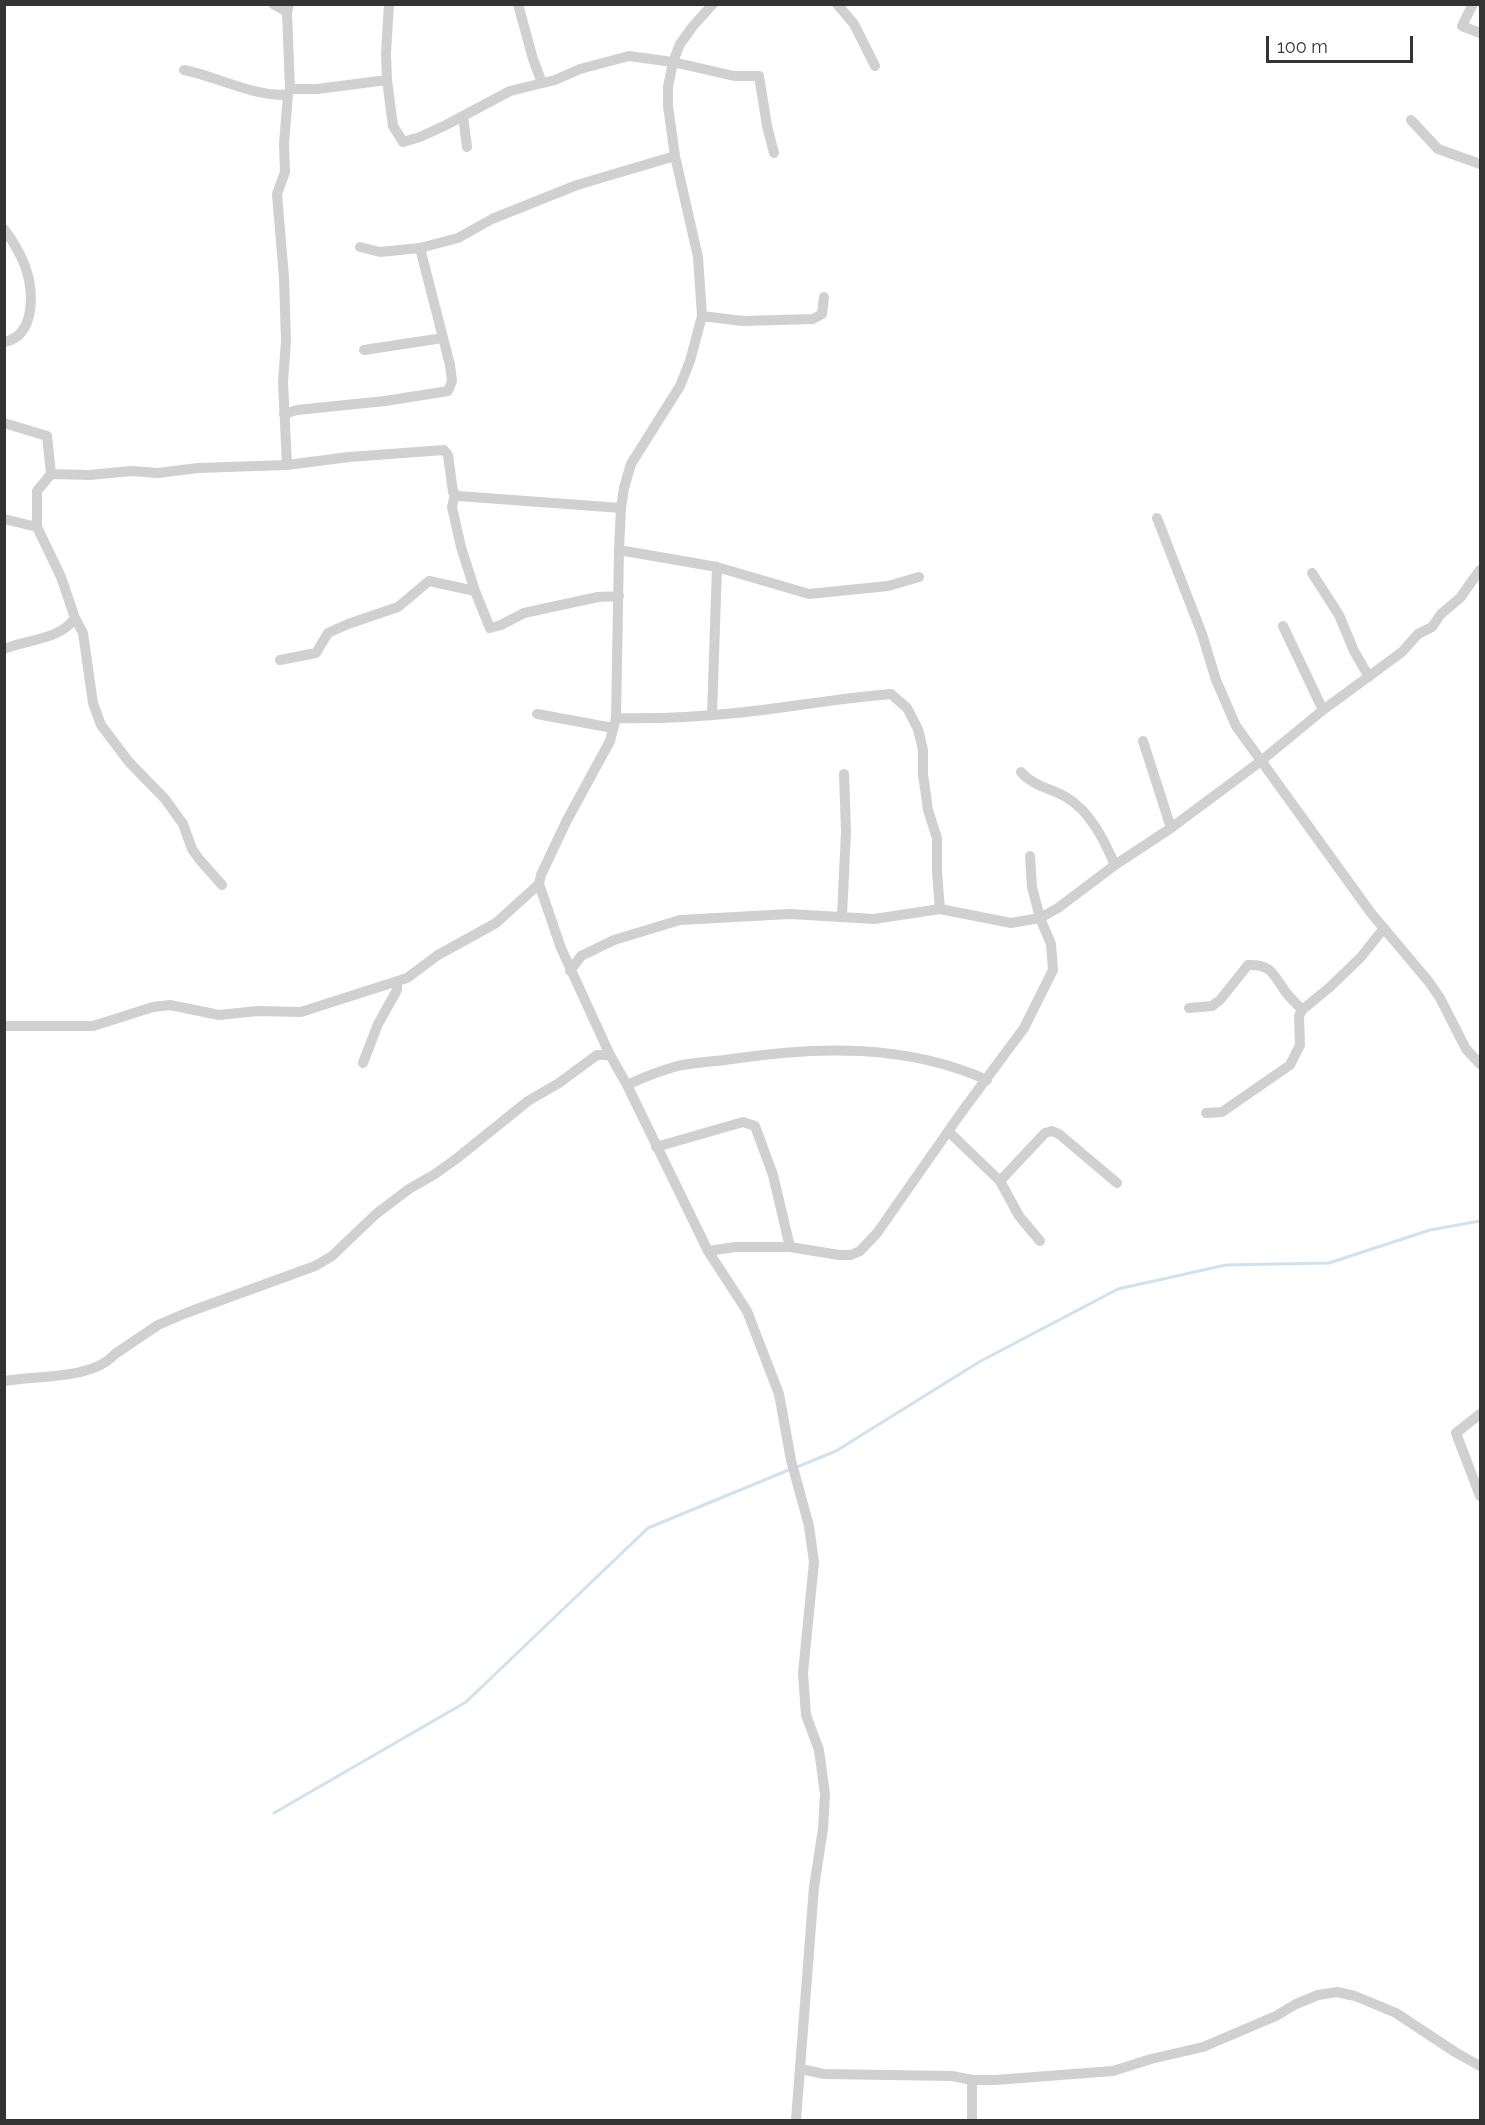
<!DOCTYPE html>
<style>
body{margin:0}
#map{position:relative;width:1485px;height:2125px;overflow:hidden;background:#fff;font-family:Raleway,sans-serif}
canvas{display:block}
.frame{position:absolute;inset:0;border:6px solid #333;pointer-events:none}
.scale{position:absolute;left:1266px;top:36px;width:147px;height:27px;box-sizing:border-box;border:3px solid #333;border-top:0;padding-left:8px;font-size:18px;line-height:21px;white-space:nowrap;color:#333;-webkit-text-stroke:4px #fff;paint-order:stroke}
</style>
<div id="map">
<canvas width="1485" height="2125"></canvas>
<div class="frame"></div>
<div class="scale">100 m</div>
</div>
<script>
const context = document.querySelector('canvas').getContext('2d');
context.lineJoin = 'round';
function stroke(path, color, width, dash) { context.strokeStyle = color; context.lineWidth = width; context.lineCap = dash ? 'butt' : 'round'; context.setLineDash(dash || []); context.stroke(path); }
stroke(new Path2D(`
 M797,1467L836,1451L979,1362L1118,1289L1226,1265L1329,1263L1430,1230L1480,1221
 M274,1813L466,1702L648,1528L791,1469`), '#cfe2ee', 3);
stroke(new Path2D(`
 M273,4L287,12
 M289,4L287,12L290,89
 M389,4L386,53L387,80L393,126L403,142L420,137L446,125L510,91L555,80L580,69L629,56L673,62L734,76H759L767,126L774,153
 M518,4L533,59L542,83
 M713,4L693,26L680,44L673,62L668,87V106L675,156L698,257L702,316L690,361L680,386L631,464L624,488L621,508L619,550L616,718L610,741L566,822L541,875L539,884L561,948L610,1055L627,1085L708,1251L747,1311L779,1394L791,1460L809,1526L814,1562L803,1673L806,1715L819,1750L825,1794L823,1829L814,1887L796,2120
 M837,4L854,24L875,66
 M1473,4L1462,26L1480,33
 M184,70C216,76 259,99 288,94L290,89H317L387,80
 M463,116L467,147
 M1411,120L1438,149L1480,164
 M4,229C13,241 20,253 25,266C34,291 36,336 4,342
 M360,247L380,252L420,248L458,238L492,219L577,185L675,156
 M702,316L743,321L813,319L822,314L824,297
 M364,350L443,338
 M284,414L297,410L385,401L448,391L452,381L450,365L420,248
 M4,423L47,436L51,474L90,475L131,471L158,473L198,468L287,465L349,457L444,450L448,455L453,492L458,496L621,508
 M287,465L283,382L286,341L284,278L277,194L285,172L284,144L288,94
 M455,494L452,507L461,547L475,591L490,628L501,625L524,613L598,597L619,596
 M1157,518L1202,634L1216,680L1236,726L1371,913L1429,982L1440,998L1466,1049L1480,1064
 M4,519L37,527V491L51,474
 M619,550L717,567L809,594L888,586L919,577
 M1312,573L1339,615L1354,651L1369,677
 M75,618L83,633L93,703L101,725L129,762L165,799L183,824L192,849L199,859L222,885
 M1283,626L1323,710
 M4,649C28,639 60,640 75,618L61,577L37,527
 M280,660L316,653L328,633L348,624L398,607L429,581L475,591
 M537,714L613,728
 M712,715L717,567
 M616,718C656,719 696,717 736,713C787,708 839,698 891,694L907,708L918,729L923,750V774L928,810L937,838V872L940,909
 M1143,741L1171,828
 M1021,772C1033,786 1050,788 1066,797C1090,811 1104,840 1115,865
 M842,916L846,831L844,774
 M570,971L581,956L614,940L680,920L790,914L874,919L940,909L1011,923L1040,918L1058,908L1115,865L1171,828L1261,761L1323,710L1402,652L1418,634L1432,627L1441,614L1460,598L1480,570
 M1189,1008L1212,1006L1220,1000L1248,965C1271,964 1273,974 1285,991C1290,998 1296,1003 1302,1010
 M4,1026H93L153,1007L170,1005L219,1015L257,1011L301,1012L407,978L438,955L496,923L539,884
 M363,1063L378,1024L397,990V982
 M627,1085C642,1078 657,1072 674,1067C692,1062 713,1062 732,1059C817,1046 907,1044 987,1080
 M1206,1113L1222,1112L1290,1065L1300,1045L1299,1016L1302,1010L1330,987L1361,957L1384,928
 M949,1132L1000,1181L1019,1216L1040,1241
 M656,1147L743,1122L755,1126L773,1175L790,1247
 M1000,1181L1045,1133L1052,1131L1059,1134L1117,1183
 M708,1251L735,1247H790L839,1255H851L860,1251L877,1233L961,1113L1024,1028L1053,970L1051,944L1040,918L1032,887L1030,856
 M4,1381C37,1375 92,1380 115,1354L158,1325L186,1313L315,1266L332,1256L376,1214L409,1189L435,1174L456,1159L528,1101L559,1083L597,1055H610
 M1480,1414L1456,1433L1480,1496
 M801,2069L824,2074L952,2076L972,2080H995L1113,2071L1151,2059L1203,2047L1276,2016L1296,2004L1318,1995L1337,1992L1355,1996L1396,2013L1455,2052L1480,2066
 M972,2120V2080`), '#d0d0d0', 10);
</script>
